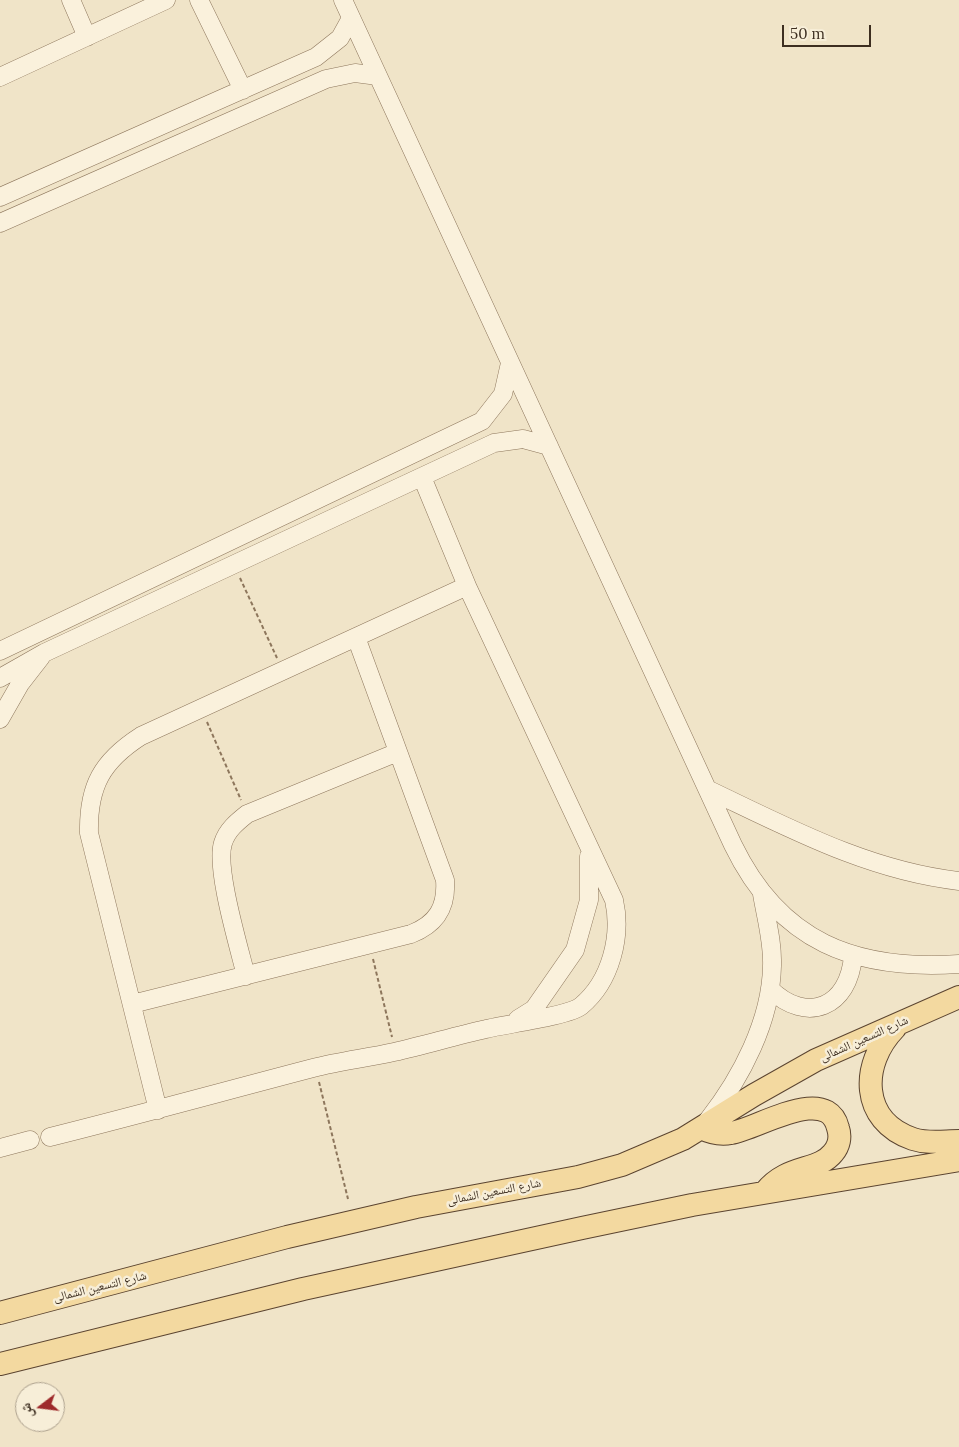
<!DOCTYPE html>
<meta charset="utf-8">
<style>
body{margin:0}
#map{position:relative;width:959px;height:1447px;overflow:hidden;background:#f0e4c8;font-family:Lora,"Noto Naskh Arabic",serif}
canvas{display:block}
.north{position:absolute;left:15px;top:1382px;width:50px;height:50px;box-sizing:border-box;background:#f7eed8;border:1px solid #ada18e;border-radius:50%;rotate:255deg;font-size:14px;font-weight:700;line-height:20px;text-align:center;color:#3d2e20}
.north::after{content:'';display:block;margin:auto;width:18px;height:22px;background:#9e2a2b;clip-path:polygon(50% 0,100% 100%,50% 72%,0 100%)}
.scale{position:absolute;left:782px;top:25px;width:89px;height:22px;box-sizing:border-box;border:2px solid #3d2e20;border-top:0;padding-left:6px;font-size:15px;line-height:18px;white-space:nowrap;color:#3d2e20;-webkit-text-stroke:4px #f7eed8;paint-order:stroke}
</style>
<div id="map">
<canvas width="959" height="1447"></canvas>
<div class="north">ش</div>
<div class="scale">50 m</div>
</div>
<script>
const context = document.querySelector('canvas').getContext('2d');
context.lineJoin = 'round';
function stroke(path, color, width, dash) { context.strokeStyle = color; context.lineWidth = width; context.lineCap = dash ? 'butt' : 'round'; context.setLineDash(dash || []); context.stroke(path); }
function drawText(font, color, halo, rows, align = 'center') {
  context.font = font + ' Lora,"Noto Naskh Arabic",serif'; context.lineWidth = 5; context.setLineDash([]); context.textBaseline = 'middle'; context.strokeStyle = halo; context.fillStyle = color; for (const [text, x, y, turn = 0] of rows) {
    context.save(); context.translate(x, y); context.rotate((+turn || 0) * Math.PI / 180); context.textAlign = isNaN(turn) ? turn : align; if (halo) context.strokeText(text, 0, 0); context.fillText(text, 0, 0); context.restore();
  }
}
const minor = new Path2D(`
 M71,0L87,37
 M199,0L243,90
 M343,0L733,845C780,942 855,971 959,964
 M0,77L166,0
 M0,197L316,57L340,38L351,18
 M0,223L326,79L355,73L378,76
 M0,651L482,421L503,394L510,363
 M0,678L44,653L494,443L523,439L549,446
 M0,719L20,684L41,657
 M709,790C789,828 869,871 959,881
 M246,976C239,947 215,868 223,843C227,830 237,822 247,814L398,752
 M770,989C807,1025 849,1007 853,956
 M132,1004L411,934C437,924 447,907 445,880L356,637
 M518,1019L534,1009L575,950L589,900V856
 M158,1110L89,833C88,786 102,761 141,736L467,586
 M708,1120C741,1078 771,1021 772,966C773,942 766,918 762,894
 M50,1137C138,1115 225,1091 313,1068C340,1061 367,1058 394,1052C425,1045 455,1036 486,1029C506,1024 569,1016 581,1006C611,981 622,936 614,900L467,586L422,477
 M0,1148L30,1140`);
const major = new Path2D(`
 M895,1028C860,1064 860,1121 913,1139C928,1144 944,1141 959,1141
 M701,1128C711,1133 720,1135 731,1133C758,1129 827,1083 838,1128C841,1137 839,1146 833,1153C818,1172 787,1164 765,1192
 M0,1313L287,1237L416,1207L578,1177L622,1165L683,1139L754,1095L816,1060L959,997
 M0,1364L303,1289L582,1228L692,1205L959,1160`);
stroke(minor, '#8d765c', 19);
stroke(major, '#5b4430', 24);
stroke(new Path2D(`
 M240,578L277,658
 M207,722L241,800
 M373,959L392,1037
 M319,1082L348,1199`), '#8d765c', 2, [4, 2.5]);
stroke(minor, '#faf1dc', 18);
stroke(major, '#f3d9a0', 22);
drawText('12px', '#3d2e20', '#f7eed8', [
 ["شارع التسعين الشمالى",864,1039,-24],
 ["شارع التسعين الشمالى",494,1192,-11],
 ["شارع التسعين الشمالى",100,1287,-14]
]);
</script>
